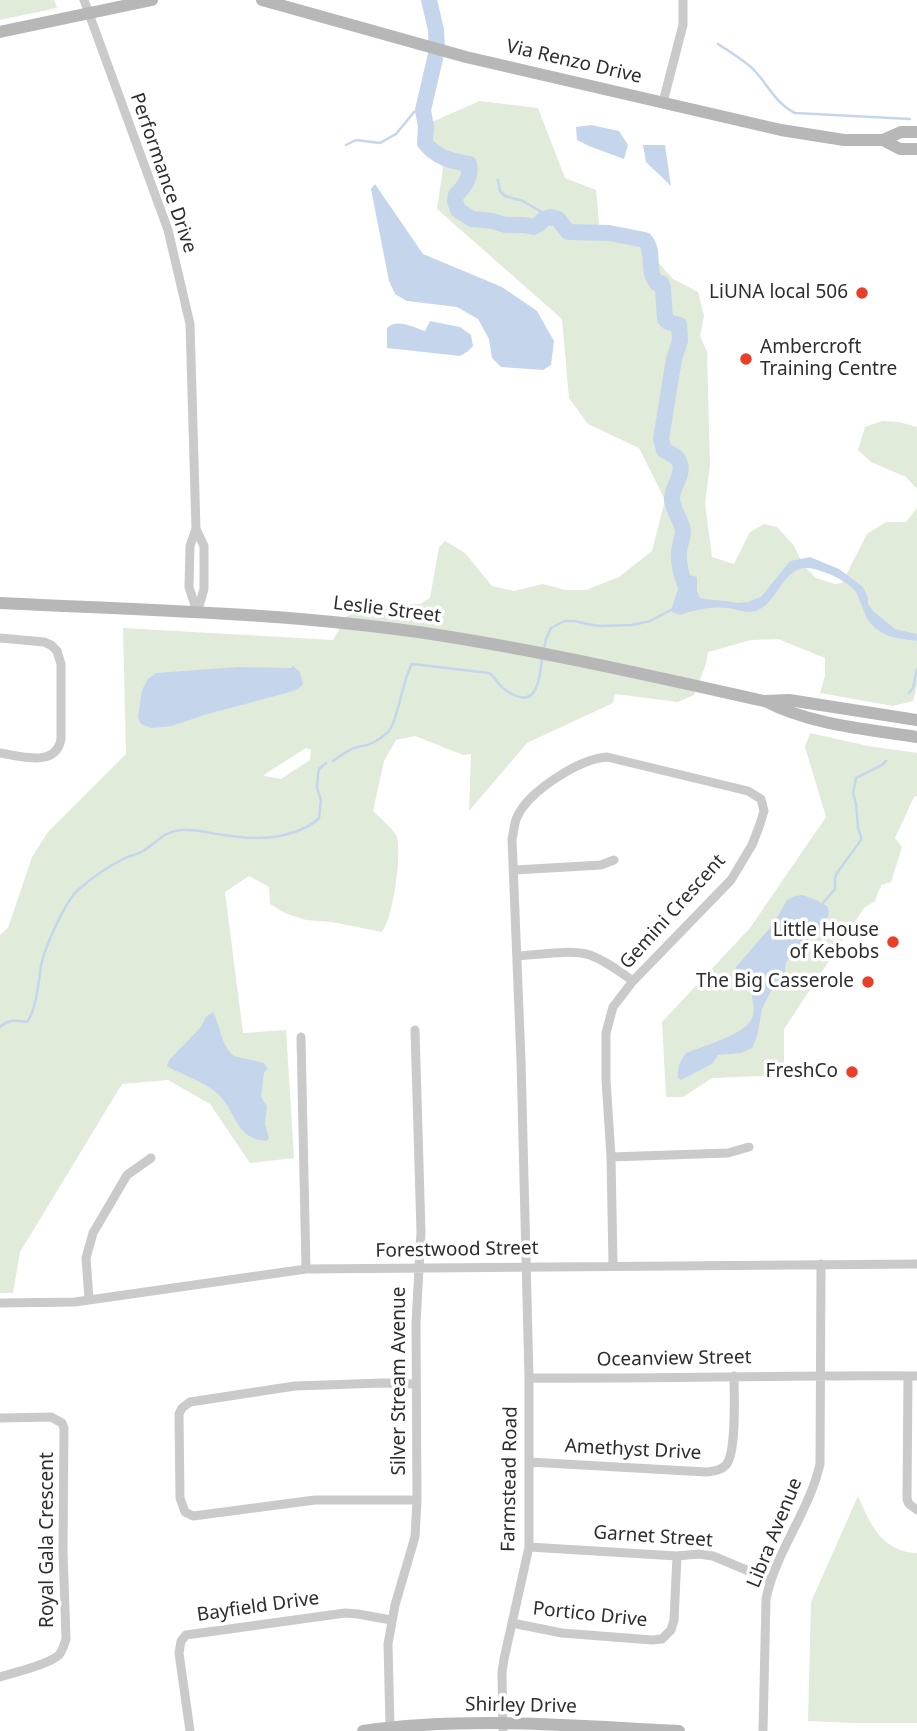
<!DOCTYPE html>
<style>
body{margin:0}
canvas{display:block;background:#fff}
</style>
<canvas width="917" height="1731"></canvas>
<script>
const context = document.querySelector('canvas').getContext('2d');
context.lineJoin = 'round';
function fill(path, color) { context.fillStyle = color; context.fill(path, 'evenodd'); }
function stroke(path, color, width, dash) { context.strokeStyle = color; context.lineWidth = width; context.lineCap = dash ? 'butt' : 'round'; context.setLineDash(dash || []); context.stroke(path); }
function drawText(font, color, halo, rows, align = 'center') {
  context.font = font + ' "Noto Sans",sans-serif'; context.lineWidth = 7; context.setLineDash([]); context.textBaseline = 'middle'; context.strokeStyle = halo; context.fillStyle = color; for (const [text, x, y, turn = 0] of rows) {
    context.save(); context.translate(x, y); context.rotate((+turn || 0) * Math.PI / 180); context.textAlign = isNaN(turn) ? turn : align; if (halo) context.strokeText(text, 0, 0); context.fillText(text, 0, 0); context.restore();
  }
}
fill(new Path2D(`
 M0,0H54L57,8L0,20Z
 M480,101L538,108L565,178L596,190L600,234L624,238L641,243L673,279L698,292L704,316L700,336L707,352L710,465L705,503L712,557L734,564L750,532L764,524L777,527L794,546L804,566L816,578L835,584L842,583L867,534L886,522H906L917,508V686L913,701L893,706L820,693L825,676V658L778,639L751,640L708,652L706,664L694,695L678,702L615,694L613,703L527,743L469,811L471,754L463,755L415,736L396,740L384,761L373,811C380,818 391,827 396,835C403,851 393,919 382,932L332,922L306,920L285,913L270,904L269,887L249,876L225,892L243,1033L286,1030L294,1158L250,1163L210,1104L168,1080L122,1084L20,1252L13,1293H0V935L8,928L32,857L48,832L126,754L123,628L333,640L347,616L390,604H420L430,598L439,547L445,541L465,553L492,586L514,591L543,584L565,590H586L619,577L652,551L665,500L639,448L588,424L569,398L562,319L437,209L443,168L427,124ZM306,748L311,750L310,760L281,779L264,776L265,774Z
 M882,421L899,422L917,427V489L906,477L871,462L858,450L865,427Z
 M810,733L868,746L917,753V796L914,797L895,838L902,847L891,882L881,885V888L879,889L875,901L864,908L784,1029V1075L712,1078L683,1097H666L662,1022L750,928L826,817L805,747Z
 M858,1496C870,1524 882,1552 917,1553V1723H852L808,1721L811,1602Z`), '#e0ebda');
fill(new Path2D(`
 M591,125L619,131L628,145L624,159L589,146L577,140L576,127Z
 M643,145H665L671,186L646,162Z
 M375,184L423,254L502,287L537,311L554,341L551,365L543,370L501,367L492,358L489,339L478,319L457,307L407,301L395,294L389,281L371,189Z
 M430,321L460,327L471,335L473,346L467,352L460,356L387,348V328C397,318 413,327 425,331Z
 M810,557L839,569L863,587L868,598V604L873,611L895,629L917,634V641C905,639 892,639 881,632C864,622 864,608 856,592C849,581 818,567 804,568C783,570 777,602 758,610C748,615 738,609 727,608C711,606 695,610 680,615L672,612L671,609C675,602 675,594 679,588C682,583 684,580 686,574L697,577V594L698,597L704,599L726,601L737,603L748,602L761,597L790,561Z
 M293,666L300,672L303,684L298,689L290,692L204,715L172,726L151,728L141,724L138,718L142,690L148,679L156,673L238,667L291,668Z
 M803,895L816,900L827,906L829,913L826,922L786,962L784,982L771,991L762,1009L757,1037L752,1048L741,1053L718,1055L712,1064L681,1080L678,1078C677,1068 680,1061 686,1053C703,1046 743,1035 751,1020C754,1015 754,1008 753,1003C751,986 747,985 735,977L734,973L736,967L774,923L787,900L795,896Z
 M213,1012C221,1027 221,1046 234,1056L264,1063L268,1069L264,1072L261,1097L267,1106L265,1124L269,1138L267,1141C234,1139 237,1111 217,1093C202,1080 183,1076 167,1066L169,1060L200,1028L206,1017Z`), '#c5d6ec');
stroke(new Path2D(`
 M718,44C730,52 744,60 754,70C769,86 776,104 795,113L910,119
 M346,145L356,140L380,143L396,134L414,112L423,110
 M498,180L500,191L505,196L523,201L550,217
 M544,649L546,639L551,628L565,621H575L587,624L600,626L632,625L650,621L673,609
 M909,693L913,688L917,669
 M333,761C339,757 345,752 352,749C357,747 362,746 367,745C373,743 381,738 386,734C398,725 402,679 412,664L489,673C495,677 495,680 500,685C503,689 510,693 514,695C538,707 540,675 542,659
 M823,903L835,889V878L837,873L861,840V836L858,828L856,804L853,793L856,778L882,765L886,761
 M0,1027C9,1019 15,1020 27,1022C36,1011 39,980 41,965C45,947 65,901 79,889C92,878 107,867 123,859C129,856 136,855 143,851C156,843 163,832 180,830C192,829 205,832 217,834C242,838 267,841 291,833C302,830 311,826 319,818L321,800L317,788L318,775L319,769L326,763`), '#c5d6ec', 2.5);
stroke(new Path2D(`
 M429,0L436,30L437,50L423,110L426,127L425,143C437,158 451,161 469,164C472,177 464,187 456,195L455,201L458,210L472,219L493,221L505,225H524L533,227L539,224L544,219L550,217L558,219L568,232L609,233L645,240C656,254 645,271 658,284L661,283L663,288L665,319L668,322L679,325L680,341L674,359L661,439L664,450C671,454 678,456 680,464C684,476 671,487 672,500C673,511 682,521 683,531C683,538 679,546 679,553C678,570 685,585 692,600`), '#c5d6ec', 16);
stroke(new Path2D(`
 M84,0L168,230L190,324L196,529L204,546V589L197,613
 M663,102L683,25V0
 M196,529L190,546L189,587L197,612
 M0,638L44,642L51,645L57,651L61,664V739C56,768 21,756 0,753
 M515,870L601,865L614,860
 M517,956C539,955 569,949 590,955C606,961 619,971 633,981
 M301,1037L306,1269
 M611,1157L728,1153L749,1147
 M89,1299L86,1258L93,1233L127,1175L151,1158
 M0,1303L75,1302L306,1269L917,1264
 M908,1376L907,1499L909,1504L917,1510
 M529,1378C658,1379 787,1375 917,1376
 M415,1384L383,1383L295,1386L190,1402L182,1408L179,1414L180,1498L185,1512L193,1516L315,1500H417
 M0,1418L51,1417L62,1423L64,1428L63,1551L66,1639C64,1645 63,1650 59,1655C48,1665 15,1672 0,1677
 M529,1462L706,1472C714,1471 720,1471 726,1465C737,1452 734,1394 734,1376
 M529,1547L677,1556L698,1554L713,1556L770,1580
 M512,1623L562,1633L652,1640L662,1639L671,1630L674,1620L677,1556
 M390,1727L388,1644L395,1605L415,1537L417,1500L416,1323L421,1232L415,1030
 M190,1731L179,1653L181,1641L186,1635L345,1613L358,1614L391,1620
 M503,1731L502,1672L504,1659L529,1547V1378L526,1258L521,1060L512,839C514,832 514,823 517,817C529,791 579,759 607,757L748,791L761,799L764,811L759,827L752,845L731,880L633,981L613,1007L610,1018L606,1033V1080L611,1157L613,1265
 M763,1731L766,1599C776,1551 809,1512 820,1464L821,1264`), '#cacaca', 9);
stroke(new Path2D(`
 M262,0L466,57L781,130L844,140H883L901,132H917
 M0,32L152,0
 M883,140L900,149H917
 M0,603C146,610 293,613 438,635C547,652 656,677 764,701L789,700L917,720
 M765,701C811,725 866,729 917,737
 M363,1731C468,1716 574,1726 679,1731`), '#b7b7b7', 12);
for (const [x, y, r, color] of [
 [862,293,7,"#e93f29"],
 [746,359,7,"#e93f29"],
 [893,942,7,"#e93f29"],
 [868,982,7,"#e93f29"],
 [852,1072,7,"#e93f29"]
]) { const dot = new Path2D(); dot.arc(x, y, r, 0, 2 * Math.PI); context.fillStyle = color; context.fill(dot); stroke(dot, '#fff', 2.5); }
drawText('19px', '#2d2d2d', '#fff', [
 ["Via Renzo Drive",574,62,13],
 ["Performance Drive",163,173,71],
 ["Leslie Street",387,610,7],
 ["Gemini Crescent",673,912,-48],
 ["Forestwood Street",457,1250,-1],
 ["Oceanview Street",674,1359,-1],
 ["Silver Stream Avenue",400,1381,-90],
 ["Amethyst Drive",633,1450,3],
 ["Farmstead Road",510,1479,-89],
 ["Libra Avenue",775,1533,-68],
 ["Garnet Street",653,1537,4],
 ["Royal Gala Crescent",48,1540,-90],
 ["Bayfield Drive",258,1607,-8],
 ["Portico Drive",590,1615,6],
 ["Shirley Drive",521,1706,1]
]);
drawText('19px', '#2d2d2d', '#fff', [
 ["LiUNA local 506",848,293],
 ["Ambercroft",760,348,"left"],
 ["Training Centre",760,370,"left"],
 ["Little House",879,931],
 ["of Kebobs",879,953],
 ["The Big Casserole",854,982],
 ["FreshCo",838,1072]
], 'right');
</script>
